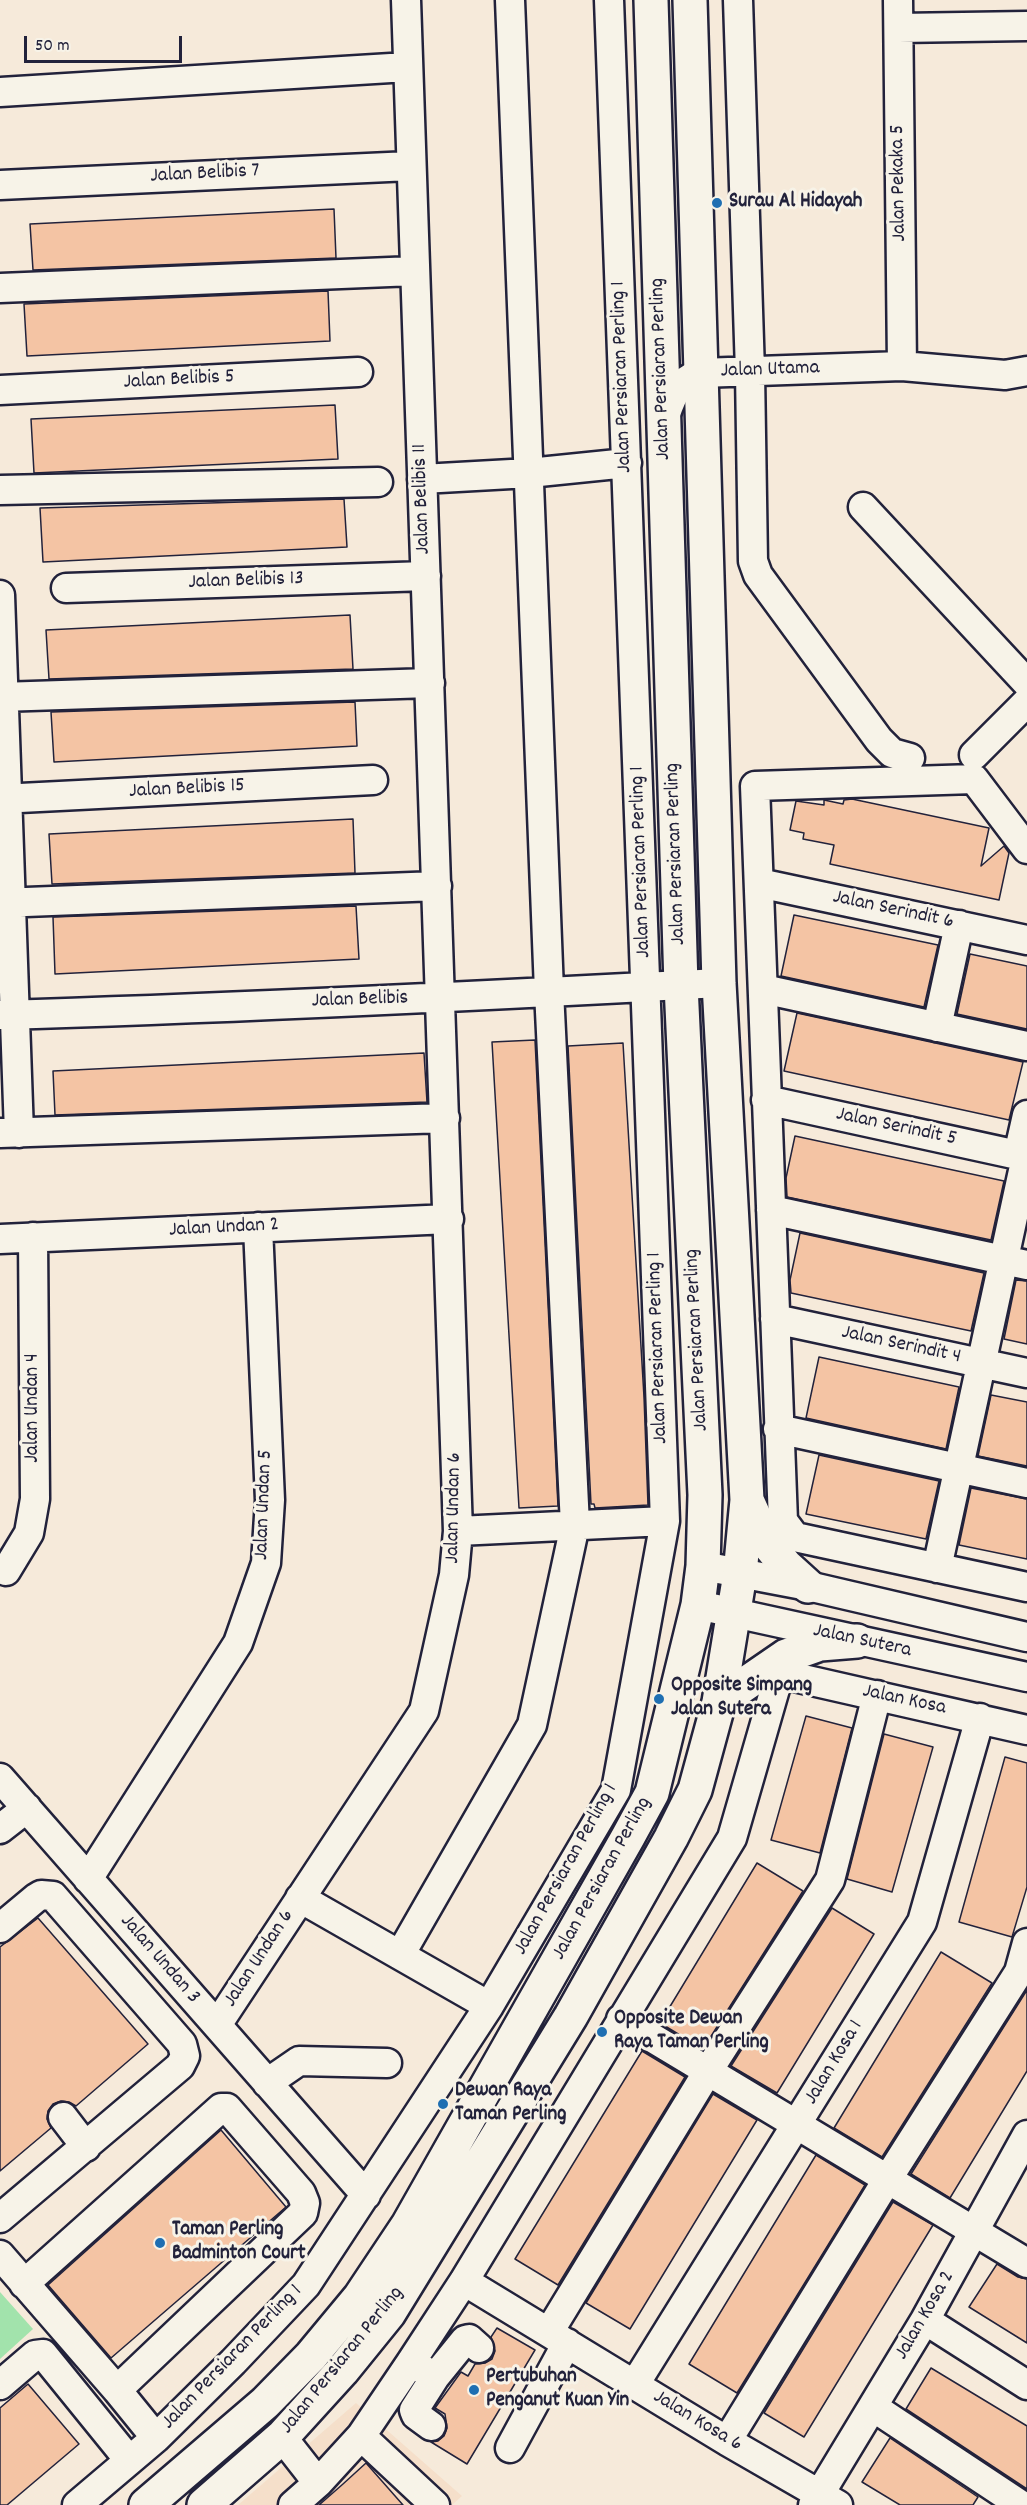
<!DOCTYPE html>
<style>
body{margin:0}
#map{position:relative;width:1027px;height:2505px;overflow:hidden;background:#f6eada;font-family:Dekko,sans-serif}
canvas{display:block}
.scale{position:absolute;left:24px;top:36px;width:158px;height:27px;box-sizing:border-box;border:3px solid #22223b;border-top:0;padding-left:8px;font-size:18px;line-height:21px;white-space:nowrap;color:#22223b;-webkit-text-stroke:4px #f7f3e8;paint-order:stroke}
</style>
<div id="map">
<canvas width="1027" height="2505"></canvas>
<div class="scale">50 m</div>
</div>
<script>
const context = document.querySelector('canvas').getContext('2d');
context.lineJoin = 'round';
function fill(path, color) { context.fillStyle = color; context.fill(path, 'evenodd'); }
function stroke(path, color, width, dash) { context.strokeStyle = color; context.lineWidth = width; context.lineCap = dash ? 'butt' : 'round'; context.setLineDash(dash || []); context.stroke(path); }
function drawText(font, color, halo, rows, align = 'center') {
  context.font = font + ' Dekko,sans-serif'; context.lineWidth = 6; context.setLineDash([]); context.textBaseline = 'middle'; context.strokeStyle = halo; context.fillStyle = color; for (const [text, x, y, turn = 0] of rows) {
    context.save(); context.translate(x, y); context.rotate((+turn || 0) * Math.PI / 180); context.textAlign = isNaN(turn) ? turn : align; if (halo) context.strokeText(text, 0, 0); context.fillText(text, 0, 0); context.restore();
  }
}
fill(new Path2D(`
 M356,2403L462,2496L452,2505H238Z`), '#f5dfca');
fill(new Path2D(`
 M0,2292L33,2329L0,2359Z`), '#a2e3ac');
const building = new Path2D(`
 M334,209L336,258L33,270L30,224Z
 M328,291L330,341L27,356L24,304Z
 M335,405L338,459L34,473L31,419Z
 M344,499L347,547L43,562L40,508Z
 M350,615L353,669L49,679L46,630Z
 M355,702L357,746L54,762L51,712Z
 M852,799L989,828L981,866L1004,846L1009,853L999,900L830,864L834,845L803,839L804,833L790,830L796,801L824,805V800L843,804L844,800Z
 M353,819L355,873L52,884L49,834Z
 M356,906L359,959L55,974L53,917Z
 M794,915L938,945L924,1007L781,976Z
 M970,954L1027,966V1029L957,1014Z
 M797,1013L1023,1062L1009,1120L784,1071Z
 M535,1040L558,1506L519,1508L492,1042Z
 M623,1043L644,1397L648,1505L595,1508L594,1504H591L568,1046Z
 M424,1053L427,1102L55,1115L53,1071Z
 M795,1136L1004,1181L991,1240L787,1197L786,1178Z
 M800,1233L984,1273L971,1331L791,1293L790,1280Z
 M1016,1280L1027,1281V1344L1004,1339Z
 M819,1357L959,1387L946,1449L806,1418Z
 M991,1395L1027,1402V1466L978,1456Z
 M819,1455L939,1481L926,1539L806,1514Z
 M971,1488L1027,1499V1559L959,1545Z
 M806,1716L852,1728L820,1853L771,1840Z
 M884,1734L933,1747L892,1892L847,1879Z
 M1005,1757L1027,1763V1887L1012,1937L959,1922Z
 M757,1863L803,1891L703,2049L660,2023Z
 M832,1908L874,1934L777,2093L731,2066Z
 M38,1918L148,2044L76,2106L69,2102L61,2101L53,2104L48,2111L47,2119L51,2128L0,2171V1947Z
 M941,1952L992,1983L882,2157L834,2128Z
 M1027,1990V2071L950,2198L911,2174Z
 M642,2051L685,2077L558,2285L515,2259Z
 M713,2094L757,2120L630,2329L586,2303Z
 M221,2130L286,2207L111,2358L48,2285Z
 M816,2155L865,2185L737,2393L689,2364Z
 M893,2202L933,2225L804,2437L764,2413Z
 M997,2264L1018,2277L1027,2279V2343L969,2307Z
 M497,2328L535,2350L467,2464L431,2442L438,2441L444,2436L447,2428L445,2414L435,2408L461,2372L468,2376L475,2364L485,2363L492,2359L495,2351L491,2337Z
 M931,2368L1027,2426V2489L906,2409Z
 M28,2384L79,2444L7,2505H0V2408Z
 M890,2438L978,2497L973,2505H900L862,2482Z
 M366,2463L403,2505H319L343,2484Z`);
fill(building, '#f4c4a4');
stroke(building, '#22223b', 1.5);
const minor = new Path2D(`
 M738,0L750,372L753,561L758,575L879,740L892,753L910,758
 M898,0L902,366
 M899,28L1027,26
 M0,92L407,67
 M0,185L410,166
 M0,288L414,271
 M0,390L358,372
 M664,419C673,394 675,384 700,373L902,366L1005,375L1027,371
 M422,479L529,473L627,463
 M0,490L378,482
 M863,507L1027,683
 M66,588L426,576
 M0,595L19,1133
 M0,697L430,683
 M974,755L1027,702
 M0,799L373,780
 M1027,849L974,779L755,786L783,1521L795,1537L1027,1587
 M759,883L1027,940
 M0,903L437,886
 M763,989L1027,1046
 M0,1015C240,1008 480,996 719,983
 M937,1027L959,925
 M766,1100L1027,1157
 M0,1133L445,1118
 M1018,1155L1027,1115
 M771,1210L1027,1265
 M0,1239L449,1219
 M775,1319L1027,1373
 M778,1429L1027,1483
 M458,1531L665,1521
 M703,1566L808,1586L1027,1637
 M937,1568L1026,1157
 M6,1571L29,1533L35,1499L33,1237
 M698,1605L1027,1677
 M0,1778L366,2195
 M0,1829L27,1808
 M88,1879L238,1643L266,1563L270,1500L258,1227
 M300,1898L489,2006
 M0,1928L36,1898L41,1895L53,1896L182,2044L185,2056L180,2066L0,2218
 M400,1955L532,1725L575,1525L549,991L510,0
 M621,2019L1027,2263
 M217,2025L424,1711L454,1575L458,1531L406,0
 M267,2083L299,2061L387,2063
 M63,2117L86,2147
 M0,2255L117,2390L303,2213L305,2203L301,2193L227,2108H221L24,2284
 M464,2281L727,2441L838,2505
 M925,2320L1027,2385
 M549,2332L708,2071L830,1880L877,1695
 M411,2362L435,2377L465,2340L469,2339L479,2348
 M635,2384L922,1922L980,1718
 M0,2385L35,2355L43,2354L129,2460
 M117,2390L156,2438
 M873,2407L1021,2505
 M431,2426L416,2415L414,2410L435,2377
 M361,2436L435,2505
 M282,2437L318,2483
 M727,2441L887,2180L1019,1972L1027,1943
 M510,2448L567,2343
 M77,2505L156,2438L233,2362L306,2285L489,2006L616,1790L665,1521L609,0
 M293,2505L318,2483L361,2436L411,2362L464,2281L732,1838L775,1689L780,1677H794L1027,1730
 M813,2505L925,2320L1027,2135`);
const major = new Path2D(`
 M747,1500L765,1540L786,1566L808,1586
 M719,1702L786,1656L820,1644L857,1641
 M146,2505L265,2403L311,2356L360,2297L408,2225L628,1837L652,1793L698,1605L703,1566L705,1495L681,985L651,0
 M204,2505L282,2437L342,2371L389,2313L571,2016L671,1838L695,1790L719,1702L740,1574L747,1500L719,983L690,0`);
stroke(minor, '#22223b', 33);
stroke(major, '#22223b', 38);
stroke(minor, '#f7f3e8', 28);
stroke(major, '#f7f3e8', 33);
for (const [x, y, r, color] of [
 [717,203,6,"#1f6fb2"],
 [659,1699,6,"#1f6fb2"],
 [602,2032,6,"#1f6fb2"],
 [443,2104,6,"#1f6fb2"],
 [160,2243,6,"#1f6fb2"],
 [474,2390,6,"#1f6fb2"]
]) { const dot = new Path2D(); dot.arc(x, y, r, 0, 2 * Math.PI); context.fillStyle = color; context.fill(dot); stroke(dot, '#f7f3e8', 2); }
drawText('21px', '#22223b', '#f7f3e8', [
 ["Jalan Belibis 7",205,175,-3],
 ["Jalan Pekaka 5",900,183,-91],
 ["Jalan Persiaran Perling",662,369,-92],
 ["Jalan Utama",770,371,-2],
 ["Jalan Persiaran Perling 1",623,377,-92],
 ["Jalan Belibis 5",179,381,-3],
 ["Jalan Belibis 11",423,499,-92],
 ["Jalan Belibis 13",246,582,-2],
 ["Jalan Belibis 15",187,790,-3],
 ["Jalan Persiaran Perling",677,854,-92],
 ["Jalan Persiaran Perling 1",642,862,-92],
 ["Jalan Serindit 6",893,911,12],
 ["Jalan Belibis",360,1001,-2],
 ["Jalan Serindit 5",896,1128,12],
 ["Jalan Undan 2",224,1229,-3],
 ["Jalan Persiaran Perling",698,1340,-93],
 ["Jalan Serindit 4",901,1346,12],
 ["Jalan Persiaran Perling 1",659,1348,-92],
 ["Jalan Undan 4",34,1408,-90],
 ["Jalan Undan 5",265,1505,-88],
 ["Jalan Undan 6",455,1508,-89],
 ["Jalan Sutera",862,1642,12],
 ["Jalan Kosa",904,1701,12],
 ["Jalan Persiaran Perling 1",567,1870,-61],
 ["Jalan Persiaran Perling",603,1879,-61],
 ["Jalan Undan 6",260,1959,-57],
 ["Jalan Undan 3",159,1960,49],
 ["Jalan Kosa 1",835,2063,-59],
 ["Jalan Kosa 2",926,2316,-60],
 ["Jalan Persiaran Perling 1",233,2358,-46],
 ["Jalan Persiaran Perling",343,2361,-51],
 ["Jalan Kosa 6",697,2422,31]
]);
drawText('bold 21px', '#22223b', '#f7f3e8', [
 ["Surau Al Hidayah",729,203],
 ["Opposite Simpang",671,1687],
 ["Jalan Sutera",671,1711],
 ["Opposite Dewan",614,2020],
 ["Raya Taman Perling",614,2044],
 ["Dewan Raya",455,2092],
 ["Taman Perling",455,2116],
 ["Taman Perling",172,2231],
 ["Badminton Court",172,2255],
 ["Pertubuhan",486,2378],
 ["Penganut Kuan Yin",486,2402]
], 'left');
</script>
